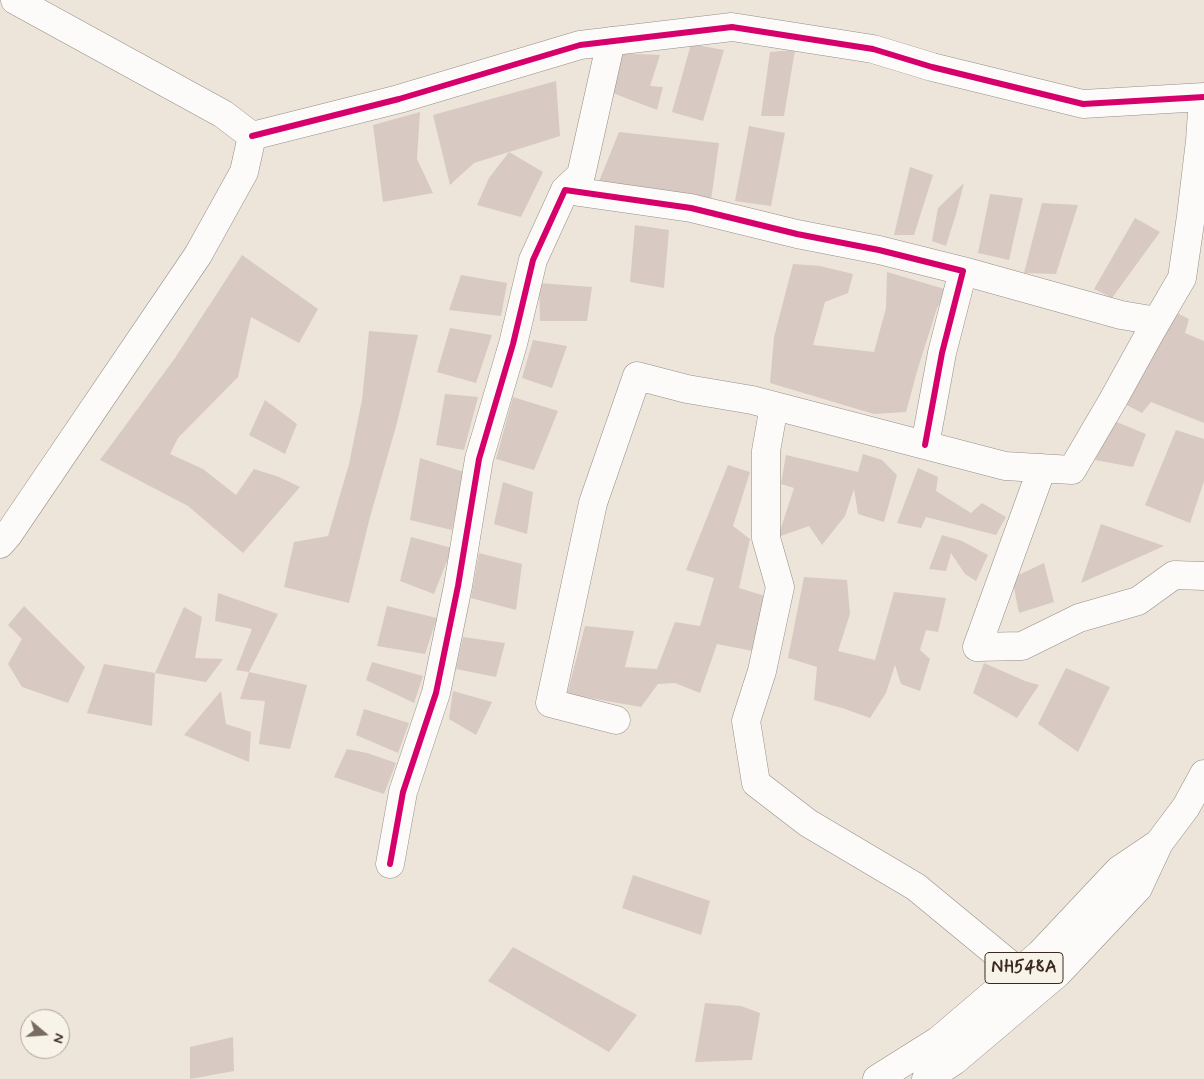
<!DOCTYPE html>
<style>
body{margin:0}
#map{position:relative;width:1204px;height:1079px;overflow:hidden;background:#ede5da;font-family:Mynerve,sans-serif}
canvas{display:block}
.north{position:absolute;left:20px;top:1009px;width:50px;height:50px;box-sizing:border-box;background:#f7f3e8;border:1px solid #aca397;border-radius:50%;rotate:108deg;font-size:14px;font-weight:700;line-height:20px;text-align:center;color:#3b2a1e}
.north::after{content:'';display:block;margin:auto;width:18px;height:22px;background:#796b60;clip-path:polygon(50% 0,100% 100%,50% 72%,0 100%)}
</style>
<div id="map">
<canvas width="1204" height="1079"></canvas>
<div class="north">N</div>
</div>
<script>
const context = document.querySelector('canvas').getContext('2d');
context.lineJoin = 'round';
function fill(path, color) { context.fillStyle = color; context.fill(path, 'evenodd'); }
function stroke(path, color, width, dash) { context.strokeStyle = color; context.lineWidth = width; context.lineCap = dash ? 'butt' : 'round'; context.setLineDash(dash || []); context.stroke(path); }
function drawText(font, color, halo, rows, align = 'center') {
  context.font = font + ' Mynerve,sans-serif'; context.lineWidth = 4.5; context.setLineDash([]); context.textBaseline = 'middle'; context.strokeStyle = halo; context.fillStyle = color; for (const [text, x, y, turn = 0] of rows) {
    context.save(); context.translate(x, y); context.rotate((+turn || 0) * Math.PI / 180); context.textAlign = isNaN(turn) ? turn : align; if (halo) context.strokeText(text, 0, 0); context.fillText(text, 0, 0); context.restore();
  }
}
fill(new Path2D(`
 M691,44L724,50L703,121L672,112Z
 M795,50L784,116H761L770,52Z
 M613,53L660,55L650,86L663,87L657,110L605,90Z
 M556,81L560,136L509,152L543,172L521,217L477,205L489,178L509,152L474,163L450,185L433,115Z
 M420,112L417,159L433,193L383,202L373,125Z
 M749,126L785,133L771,206L735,201Z
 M619,132L719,143L711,200L598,184Z
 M910,167L933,175L914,235H894Z
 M964,183L956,214L946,246L932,241L938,208Z
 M990,194L1023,198L1009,260L978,253Z
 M1042,203L1078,205L1056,274L1024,273Z
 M1135,218L1160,232L1112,298L1094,289Z
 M635,225L669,230L664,288L630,282Z
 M242,255L318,309L299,343L251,317L238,377L178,438L170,454L203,469L236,495L254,469L279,477L300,487L243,553L188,506L100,460L175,358Z
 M793,264L820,266L853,274L848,293L825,302L813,345L874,352L886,308L887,272L948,290L937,308L918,368L906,412L874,414L770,383L774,337Z
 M461,275L507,283L501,316L449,310Z
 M539,283L592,287L587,321H540Z
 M1169,309L1189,319L1185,333L1204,341V423L1151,402L1142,413L1119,401Z
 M450,328L492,335L476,383L437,372Z
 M369,331L418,335L397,423L370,517L349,603L284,587L294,542L328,536L349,464L362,400Z
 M533,340L567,346L552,388L522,378Z
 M445,394L478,397L464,450L436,445Z
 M513,397L558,411L534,470L496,459Z
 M265,400L297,424L285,454L249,435Z
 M1114,421L1146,434L1133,467L1095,460Z
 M1176,430L1204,439V481L1190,523L1145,505Z
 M863,454L882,460L897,475L884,522L858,514L854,489L845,516L822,545L809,526L778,537L794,488L781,484L786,455L858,472Z
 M420,458L464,472L452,530L410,520Z
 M728,465L750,472L733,526L750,539L739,588L765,596L753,651L717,644L700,693L675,683L658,684L641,707L567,694L585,626L634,631L625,667L657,669L675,622L700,626L714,578L686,570Z
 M918,468L938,477L936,491L971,513L982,503L1006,517L996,535L926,517L921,528L897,523Z
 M503,482L533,492L527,534L494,524Z
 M1101,524L1164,546L1081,583Z
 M942,535L962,541L988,555L976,581L965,574L951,553L946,571L929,569Z
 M411,537L452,548L434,594L400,581Z
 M479,553L522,564L516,610L471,598Z
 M1044,563L1054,602L1019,613L1012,578Z
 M804,577L847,580L850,614L838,651L875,660L894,592L946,598L938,632L926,630L920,650L930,659L920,691L901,684L895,665L886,693L870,718L845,709L814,700L817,667L788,658Z
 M218,593L278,614L249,672L236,670L252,629L215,621Z
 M24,606L85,667L68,703L22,687L8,664L22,639L8,625Z
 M387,606L437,618L425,654L377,646Z
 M184,607L202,617L195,658L223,659L206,682L155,673L152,726L87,713L104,664L155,673Z
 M463,637L505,643L496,677L456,669Z
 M372,662L423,676L414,703L366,680Z
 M984,663L1025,681L1039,685L1017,718L973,693Z
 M1066,668L1110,687L1078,752L1038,724Z
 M249,672L307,685L290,749L259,744L265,701L240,699Z
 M221,691L226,724L251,732L249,762L184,735Z
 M453,691L492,702L476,735L449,719Z
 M364,709L409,723L398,753L356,735Z
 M347,749L367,753L396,763L384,794L334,777Z
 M633,875L710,901L701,935L622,908Z
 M513,947L637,1015L609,1052L488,981Z
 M705,1003L741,1006L760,1013L752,1060L695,1062Z
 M233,1037L234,1071L190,1079V1047Z`), '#d8c9c2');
const minor = new Path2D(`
 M252,136L399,99L580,45L732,27L873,49L932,67L1083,104L1204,97
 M565,190L581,175L611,41
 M963,271L1121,315L1157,321
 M774,406L766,451V538L780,587L762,671L746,721L756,783L808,823L916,887L1019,972
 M1042,468L977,647L1022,646L1079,618L1138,601L1174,575L1204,576
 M0,544L8,535L198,255L244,172L252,136L223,114L15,0
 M616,720L550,703L593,503L637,376L687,389L752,400L1005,466L1072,470L1113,400L1150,333L1182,278L1191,216L1200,141L1203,97
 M390,864L403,792L436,693L458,586L479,459L513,344L533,260L565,190L691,208L797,234L879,250L963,271L942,353L925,445`);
const highway = new Path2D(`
 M877,1079L939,1040L1040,954L1119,870L1159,843
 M926,1079L954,1061L1058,973L1138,888L1159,843L1186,807L1204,774`);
stroke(minor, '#958e87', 29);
stroke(highway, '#958e87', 29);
stroke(minor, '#fcfbf9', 28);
stroke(highway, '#fcfbf9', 28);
stroke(new Path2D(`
 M252,136L399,99L580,45L732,27L873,49L932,67L1083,104L1204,97
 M390,864L403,792L436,693L458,586L479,459L513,344L533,260L565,190L691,208L797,234L879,250L963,271L942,353L925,445`), '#d6006c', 6);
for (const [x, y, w] of [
 [1024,968,78]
]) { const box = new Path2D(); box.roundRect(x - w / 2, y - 15.5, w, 31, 4); context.fillStyle = '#f7f3e8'; context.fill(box); stroke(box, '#3b2a1e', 1); }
drawText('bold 18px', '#3b2a1e', null, [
 ["NH548A",1024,968]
]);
</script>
